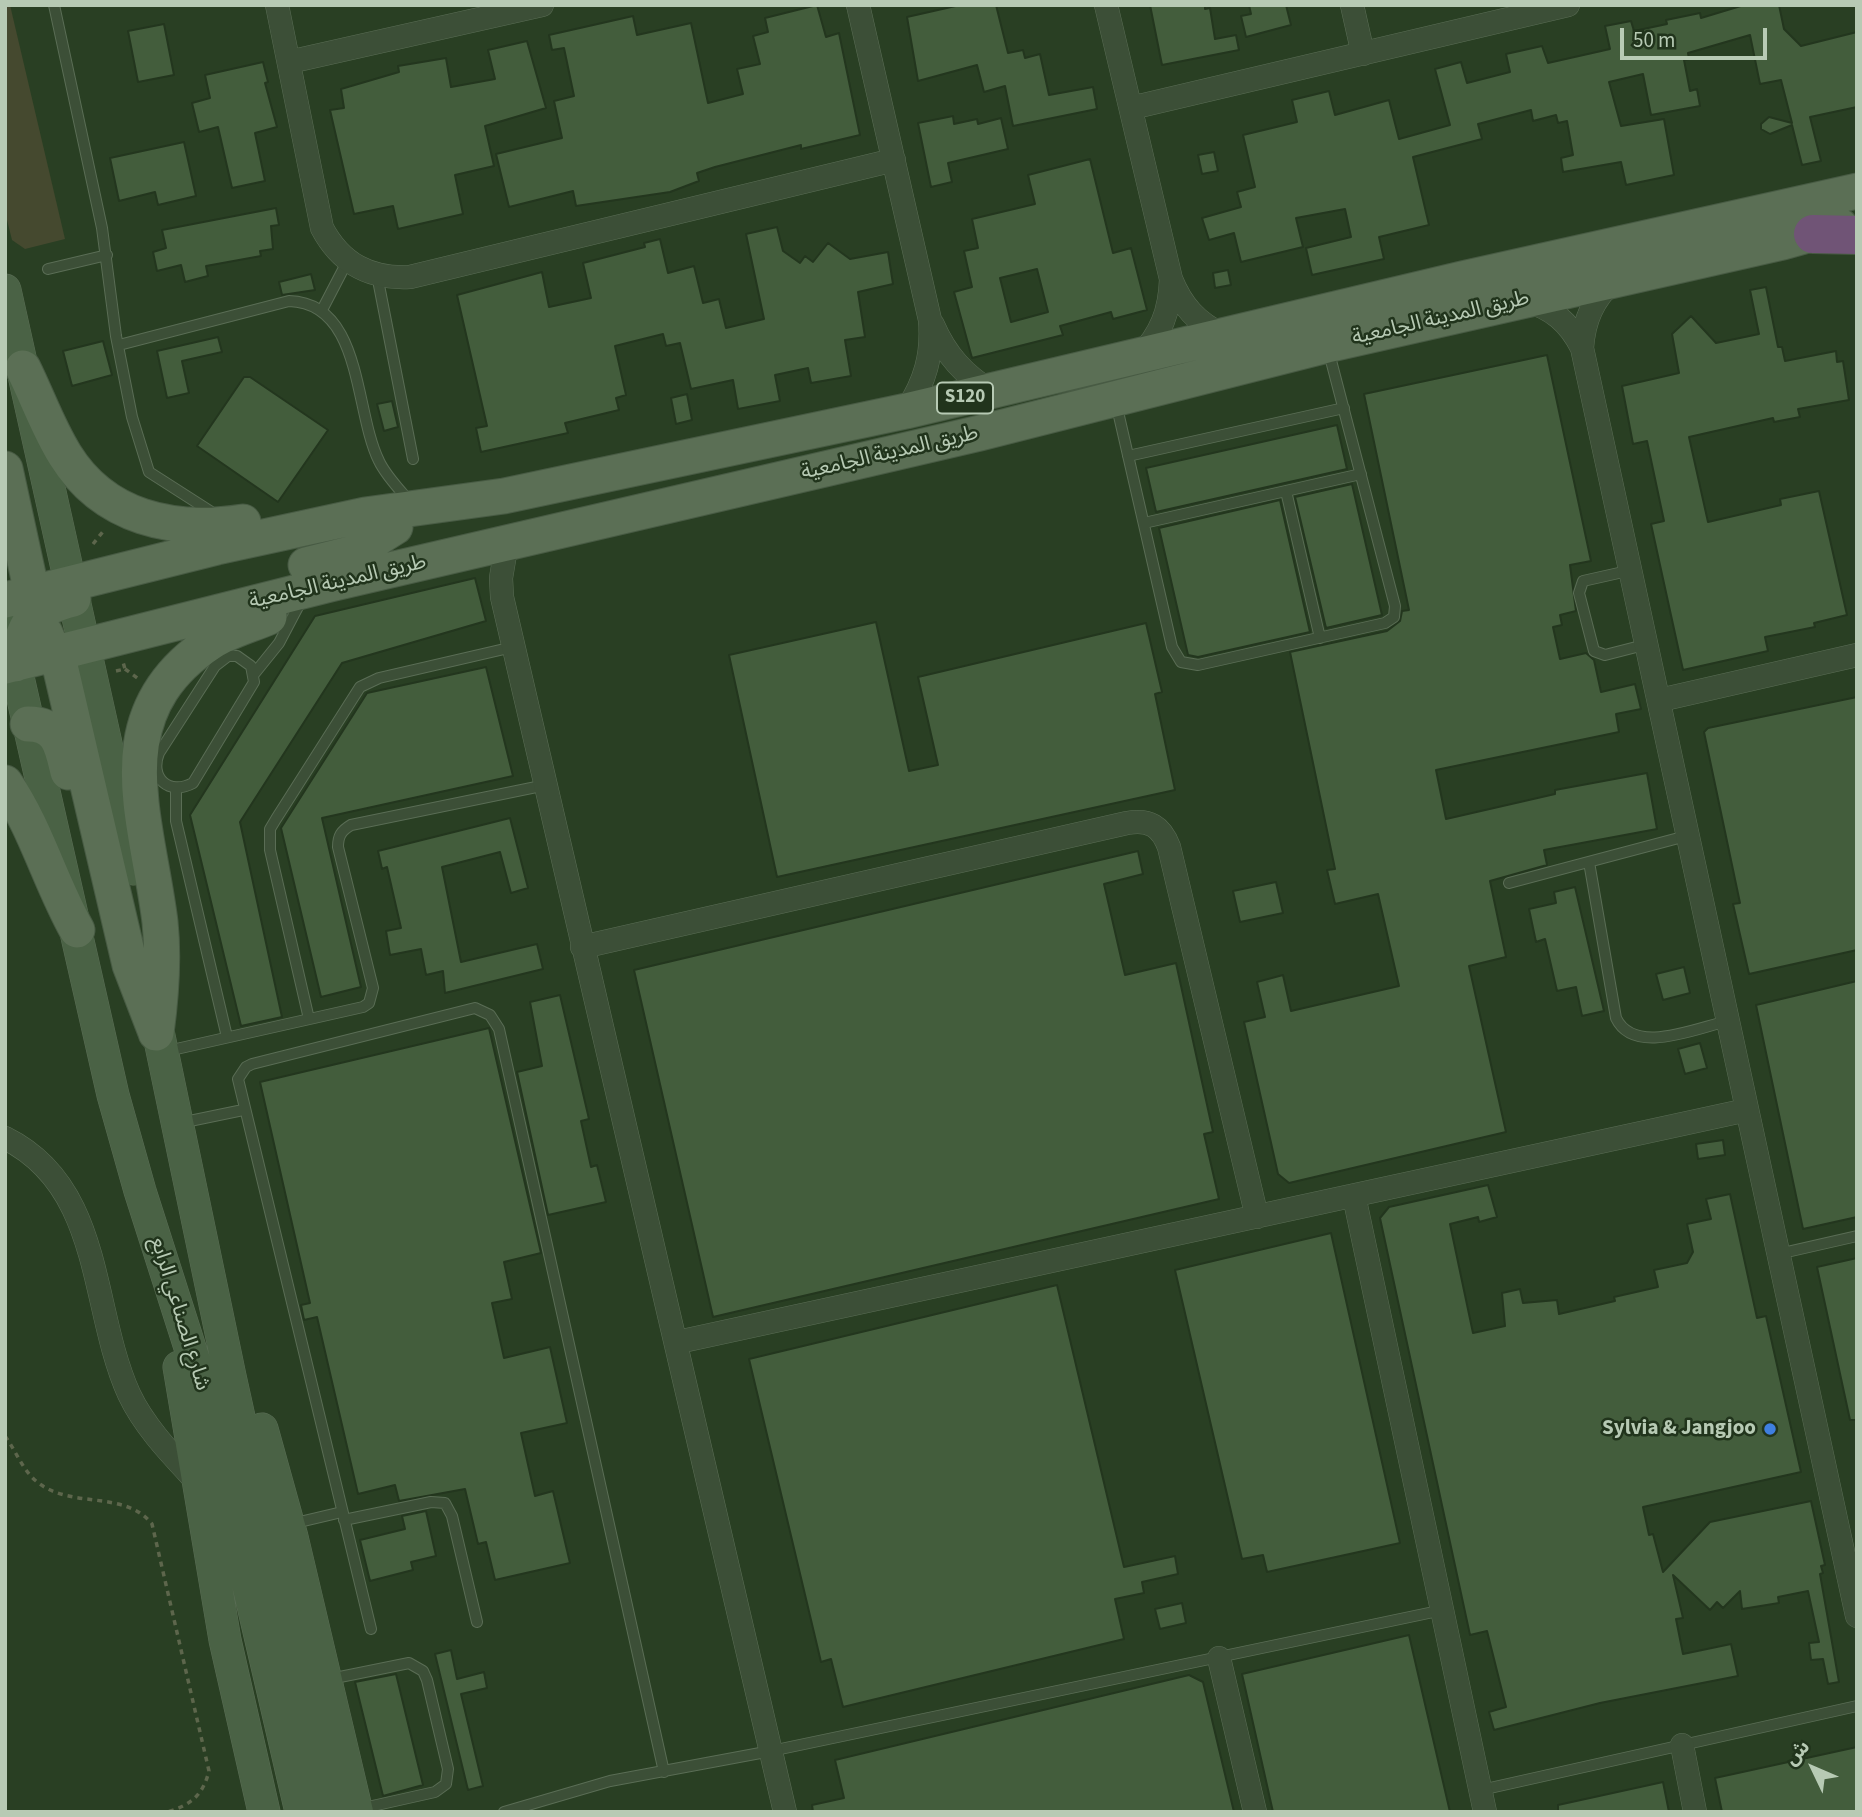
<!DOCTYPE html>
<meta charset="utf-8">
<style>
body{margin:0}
#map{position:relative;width:1862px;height:1817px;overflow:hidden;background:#293f23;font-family:"Source Sans 3","Noto Sans Arabic",sans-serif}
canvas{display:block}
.frame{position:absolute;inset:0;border:7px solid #b7cab4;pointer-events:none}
.north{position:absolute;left:1778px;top:1733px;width:70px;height:70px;-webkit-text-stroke:5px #21341c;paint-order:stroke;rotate:314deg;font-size:19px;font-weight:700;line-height:28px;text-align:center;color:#b7cab4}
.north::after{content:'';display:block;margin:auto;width:24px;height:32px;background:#b7cab4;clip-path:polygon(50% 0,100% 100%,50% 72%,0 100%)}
.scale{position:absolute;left:1620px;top:28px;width:147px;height:32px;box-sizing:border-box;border:4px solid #b7cab4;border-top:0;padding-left:9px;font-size:21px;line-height:24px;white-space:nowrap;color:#b7cab4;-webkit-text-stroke:5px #21341c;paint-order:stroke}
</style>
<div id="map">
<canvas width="1862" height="1817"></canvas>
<div class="frame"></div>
<div class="north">ش</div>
<div class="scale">50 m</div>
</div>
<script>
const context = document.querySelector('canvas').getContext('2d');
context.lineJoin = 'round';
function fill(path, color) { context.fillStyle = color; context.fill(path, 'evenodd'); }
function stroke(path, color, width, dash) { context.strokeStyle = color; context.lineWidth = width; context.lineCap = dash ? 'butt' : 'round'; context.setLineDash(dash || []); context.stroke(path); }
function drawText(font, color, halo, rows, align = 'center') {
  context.font = font + ' "Source Sans 3","Noto Sans Arabic",sans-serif'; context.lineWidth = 5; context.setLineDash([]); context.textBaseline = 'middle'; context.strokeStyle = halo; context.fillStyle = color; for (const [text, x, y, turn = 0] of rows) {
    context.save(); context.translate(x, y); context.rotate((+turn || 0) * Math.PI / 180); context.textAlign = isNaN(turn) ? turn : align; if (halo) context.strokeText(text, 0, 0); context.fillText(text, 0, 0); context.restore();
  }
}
fill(new Path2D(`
 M5,5H10L65,239L25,249L12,240L5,212Z`), '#45492f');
const building = new Path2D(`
 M817,5L826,37L839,33L860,135L801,149V145L715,167L697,173L699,181L670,192L576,206L573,191L509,207L496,154L562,138L554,101L574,96L564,48L552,50L549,35L633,16L637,35L691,23L708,103L743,94L737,69L760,64L753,36L768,32L765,18Z
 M960,5H996L1008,53L1023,50L1025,58L1040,54L1049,95L1093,87L1097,109L1013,126L1005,86L984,92L977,65L918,81L907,17Z
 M1150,5H1205V9L1210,8L1215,39L1236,35L1239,50L1162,65Z
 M1249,5H1286L1291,25L1246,37L1241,16L1251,14Z
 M1744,5H1779L1784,29L1801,46L1857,32V107L1810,117L1821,161L1802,165L1792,125L1770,134L1761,129V124L1769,117L1792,123L1781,80L1760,84L1750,35L1688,53L1689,59L1684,60L1690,91L1697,89L1700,106L1651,115L1643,74L1609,82L1621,126L1664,119L1674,175L1626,185L1621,162L1563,172L1561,158L1573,155L1567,121L1558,123L1556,115L1533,121L1531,110L1478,124L1482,139L1413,157L1429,225L1379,237L1384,259L1312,275L1306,248L1351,237L1345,209L1296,218L1303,247L1241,262L1234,233L1209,240L1202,218L1241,207L1237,192L1255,187L1243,135L1297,122L1292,100L1329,91L1335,115L1389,100L1399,139L1450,125L1435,69L1461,62L1467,83L1510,72L1506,54L1542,46L1548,63L1610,49L1605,26L1631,21L1634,31L1667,24L1666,20L1700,13L1701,18Z
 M164,24L174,75L138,82L128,31Z
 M527,41L546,108L485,126L494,166L455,175L463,214L398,229L393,206L354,214L330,110L344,108L341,89L399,72L398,66L446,58L451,87L495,79L488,50Z
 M263,62L268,82L265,83L277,127L255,133L265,181L232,188L218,127L199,132L192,103L210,98L205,75Z
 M953,116L954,124L977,119L978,124L1001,118L1008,149L948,163L952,182L931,187L918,123Z
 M184,142L196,196L158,205L155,192L119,201L110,158Z
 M1214,152L1218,171L1202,174L1198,155Z
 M1090,159L1113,253L1131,248L1147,310L1113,319L1111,312L1060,326L1063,335L972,358L954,292L972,287L964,251L978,248L972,219L1035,204L1028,175ZM1037,269L1048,312L1011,322L1000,278Z
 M276,208L279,225L271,226L273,249L260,251L261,256L206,266L208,276L185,282L181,265L157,271L153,252L166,248L162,230Z
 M777,227L783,251L800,263L805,256L813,262L828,243L850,259L888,252L893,284L858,292L865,337L845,340L851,376L811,383L808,368L775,375L780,401L738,409L733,380L691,389L680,343L666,346L663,334L615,346L626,395L616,398L619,410L565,423L568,433L481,452L476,428L487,426L457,295L542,272L549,307L591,298L583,263L645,247L644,243L660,239L668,273L694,266L703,303L719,299L726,328L764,319L746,234Z
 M1228,270L1231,285L1215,288L1213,273Z
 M311,274L315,290L282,295L279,282Z
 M1766,287L1778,347H1782L1785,361L1836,351L1837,362L1843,361L1849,400L1798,409L1800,417L1774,422L1773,418L1689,437L1708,522L1781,505L1780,499L1819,491L1847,615L1814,623L1815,627L1765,637L1768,651L1683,670L1651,524L1664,521L1647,441L1633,444L1622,386L1679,373L1672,334L1691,316L1716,343L1759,334L1750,290Z
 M218,337L222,352L182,361L189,393L167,398L157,351Z
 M103,341L112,375L72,386L63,351Z
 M1547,355L1591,561L1570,565L1576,611L1560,615L1562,625L1553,627L1560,659L1586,653L1594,660L1601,692L1635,684L1641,709L1616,714L1619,732L1436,770L1446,819L1555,794V790L1647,773L1657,829L1544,850L1547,865L1490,881L1506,957L1469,966L1506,1132L1289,1183L1278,1174L1244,1022L1265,1017L1257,982L1283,975L1291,1011L1399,986L1378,894L1335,904L1327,870L1335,869L1290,652L1387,631L1400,621L1402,611L1409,610L1364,394Z
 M244,377H250L328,430L278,502L197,446Z
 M687,394L692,420L676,424L671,398Z
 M392,401L398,427L384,431L377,404Z
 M1337,425L1347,469L1156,512L1146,468Z
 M1352,484L1382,615L1326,628L1295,497Z
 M1280,500L1310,632L1198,657L1188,655L1159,528Z
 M475,578L486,621L342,663L240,822L282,1017L241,1026L190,815L315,616Z
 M876,622L909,771L938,765L918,677L1146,623L1162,692L1155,694L1175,790L777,877L729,655Z
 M486,667L513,776L322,818L361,987L321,997L281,828L367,693Z
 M1857,697V950L1749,974L1733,904L1740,903L1704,732L1708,728Z
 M510,818L528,888L511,893L500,852L442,867L461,962L537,944L543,969L445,993L443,971L426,975L421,949L390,955L386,931L401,928L387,867L382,869L378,851Z
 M1138,851L1143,874L1104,884L1125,975L1176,963L1213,1132L1204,1134L1219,1199L713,1317L634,970Z
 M1276,882L1283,913L1240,922L1233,891Z
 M1575,887L1604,1011L1582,1016L1576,987L1557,991L1545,939L1536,942L1529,909L1556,903L1554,892Z
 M1684,967L1690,993L1663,1000L1656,974Z
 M1857,981V1217L1803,1229L1756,1005Z
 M560,995L589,1119L581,1121L591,1167L597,1165L606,1202L548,1215L517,1072L542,1066L530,1002Z
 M489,1028L541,1253L504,1262L512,1299L492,1303L504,1358L550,1347L567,1423L521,1433L535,1496L553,1491L570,1563L495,1580L486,1542L478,1544L465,1489L399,1501L395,1485L358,1494L317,1317L304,1320L301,1305L310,1303L260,1082Z
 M1700,1043L1707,1068L1685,1074L1678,1049Z
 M1723,1140L1725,1155L1698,1159L1696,1144Z
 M1488,1185L1497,1217L1479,1222L1478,1217L1450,1224L1473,1333L1505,1326L1502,1293L1520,1289L1523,1303L1557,1300L1559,1314L1615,1301L1614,1297L1658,1287L1654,1270L1687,1263L1693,1252L1687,1224L1711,1219L1706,1199L1730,1194L1757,1318L1766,1316L1801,1472L1643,1507L1649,1535L1653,1534L1663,1572L1710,1522L1811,1501L1825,1565L1821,1566L1823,1573L1820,1574L1839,1682L1828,1684L1823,1659L1811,1660L1809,1643L1819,1642L1808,1591L1778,1597L1779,1603L1742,1609L1740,1591L1723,1608L1717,1602L1710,1610L1673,1575L1683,1618L1676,1619L1683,1654L1731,1644L1738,1676L1600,1703L1494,1730L1489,1712L1506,1707L1487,1631L1470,1635L1380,1218L1389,1207Z
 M1331,1233L1400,1543L1267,1572L1263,1555L1242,1559L1175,1270Z
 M1857,1258V1420H1850L1817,1267Z
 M1057,1285L1124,1567L1175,1556L1178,1574L1142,1582L1144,1593L1115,1599L1124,1639L843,1707L831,1659L821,1662L749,1359Z
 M426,1511L436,1556L411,1562L413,1570L370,1581L360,1540L405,1529L402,1516Z
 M1182,1603L1186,1623L1160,1629L1155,1609Z
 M1409,1635L1450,1812H1273L1242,1674Z
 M451,1650L457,1679L484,1672L487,1688L461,1694L483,1786L468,1790L435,1654Z
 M396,1674L423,1785L383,1796L355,1682Z
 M1189,1675L1203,1682L1234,1812H813L812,1805L844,1798L835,1760Z
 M1857,1747V1812H1722L1715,1778Z
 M1663,1782L1669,1812H1558V1805Z`);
fill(building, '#435d3c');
stroke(building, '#23361e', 2);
const service = new Path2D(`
 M54,5L102,228L116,336L132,417L149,472L213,513
 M48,269L107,255
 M377,275L413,459
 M322,310L348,260
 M119,345L289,301C363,303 354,411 379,461C386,476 400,490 411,503
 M1116,403L1172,647L1181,662L1198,665L1385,623L1394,617L1395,606L1328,349
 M1128,456L1344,408
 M1286,491L1320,638
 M1144,523L1361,474
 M1632,570L1583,581L1579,593L1594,651L1605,655L1648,644
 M228,656H237L251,666L254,682L193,783C169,796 149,778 159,753L215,666Z
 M254,674L279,643L299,605
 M176,788V821L227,1037
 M1589,862L1616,1018C1634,1056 1696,1028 1728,1021
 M1509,883L1690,835
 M309,1019L270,850V829L276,819L360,687L379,678L513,647
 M163,1052L363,1007L369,1003L373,988L338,847C338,836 341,831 351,825L546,785
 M180,1123L243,1110
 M1778,1254L1857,1236
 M344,1520L431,1502L445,1503L452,1516L477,1622
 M291,1524L342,1512
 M371,1629L238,1079L246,1067L252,1064L475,1008L490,1015L499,1029L664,1772
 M330,1679L409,1663L423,1671L427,1680L448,1769L446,1784L435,1792L359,1809
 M1481,1790L1857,1706
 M504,1812L610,1781L771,1751L1443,1610`);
const minor = new Path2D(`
 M277,5L322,228C341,264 370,279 410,277L894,160
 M858,5L930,320C933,355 925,382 906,411
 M1106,5L1171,279C1182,306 1197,323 1223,335
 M1352,5L1363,54
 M289,62L542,5
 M1131,108L1568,5
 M1524,300C1552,308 1569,322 1582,348L1857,1616
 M933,325C946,355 964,375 992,392
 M1582,348C1584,320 1593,299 1614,280
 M1139,357C1161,334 1170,311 1171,279
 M507,542L501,578L502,597C595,1002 691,1407 785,1812
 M1660,700L1857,655
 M582,947L1127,823C1149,819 1161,826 1169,847L1257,1217
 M5,1138C104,1187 90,1308 129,1394C145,1428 173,1456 198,1483
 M1354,1196L1485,1812
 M678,1342L1747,1110
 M1219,1658L1255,1812
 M1682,1745L1695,1812`);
const secondary = new Path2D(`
 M5,290L134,869
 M5,620L113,1095L140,1191L201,1382L301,1812
 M153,1007L230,1376L298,1684L331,1812
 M179,1367L225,1640L264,1812
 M262,1429L292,1537L357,1812`);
const primary = new Path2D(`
 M23,368C37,396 48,428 65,455C104,518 173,533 243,522
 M5,469L32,593L43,614
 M306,565L354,553L395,527
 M5,600L217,547L365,515L504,496L906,411L1462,279L1857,191
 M45,633L61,670L130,965L155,1030
 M15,664C26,623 29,610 73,599
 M5,666L330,584L980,433L1327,345L1783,242L1840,226
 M28,724C59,724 62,747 68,772
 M5,783C36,828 50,882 77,930
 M156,1033C161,996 164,959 160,922C147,817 101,714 211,642C228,631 250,625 269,617`);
const motorway = new Path2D(`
 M1813,234L1857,235`);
stroke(service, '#5a6d55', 12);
stroke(minor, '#5a6d55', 24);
stroke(secondary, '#5a6d55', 33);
stroke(primary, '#485b44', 37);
stroke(motorway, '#475a42', 40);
stroke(new Path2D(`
 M93,544L105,529
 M125,669L140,680
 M116,671L125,669L123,662
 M5,1436C16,1451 22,1469 36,1481C70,1510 124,1489 152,1524L209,1771C203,1795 191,1805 167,1812`), '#5d664c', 3.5, [5, 5]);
stroke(service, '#3c4f37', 10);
stroke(minor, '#3c4f37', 23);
stroke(secondary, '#4a6245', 32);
stroke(primary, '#5b6f55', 35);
stroke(motorway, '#705476', 38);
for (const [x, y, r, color] of [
 [1770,1429,7,"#3f7fe0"]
]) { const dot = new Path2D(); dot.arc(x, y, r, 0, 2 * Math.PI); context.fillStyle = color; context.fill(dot); stroke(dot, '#21341c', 2.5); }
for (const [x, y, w] of [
 [965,398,56]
]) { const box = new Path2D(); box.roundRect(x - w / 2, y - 15.5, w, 31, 5); context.fillStyle = '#21341c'; context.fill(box); stroke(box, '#b7cab4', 2); }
drawText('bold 19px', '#b7cab4', null, [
 ["S120",965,398]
]);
drawText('21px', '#b7cab4', '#21341c', [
 ["طريق المدينة الجامعية",1441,319,-13],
 ["طريق المدينة الجامعية",890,454,-13],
 ["طريق المدينة الجامعية",338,583,-13],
 ["شارع الصناعي الرابع",179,1314,73]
]);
drawText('bold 21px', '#b7cab4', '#21341c', [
 ["Sylvia & Jangjoo",1756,1429]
], 'right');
</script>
